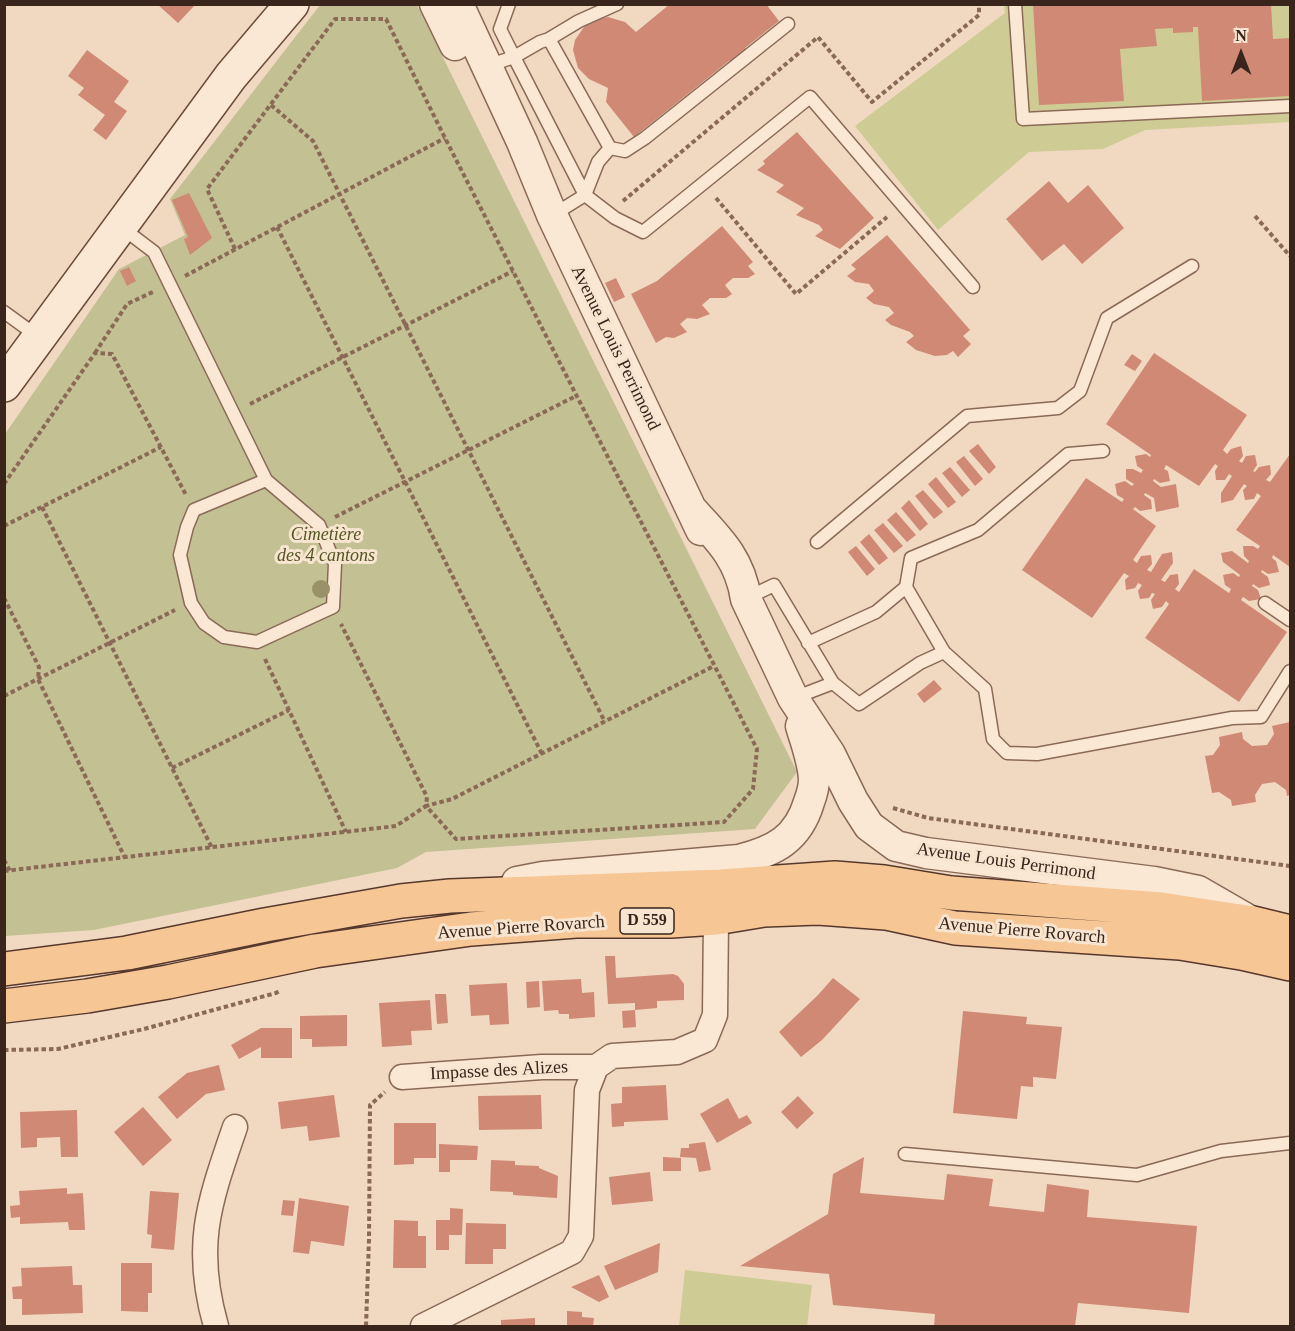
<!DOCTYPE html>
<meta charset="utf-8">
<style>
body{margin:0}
#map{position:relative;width:1295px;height:1331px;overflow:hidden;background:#f0d9c0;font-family:"Times New Roman",serif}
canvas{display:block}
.frame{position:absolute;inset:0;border:6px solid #39251c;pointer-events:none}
.north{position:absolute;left:1211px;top:24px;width:60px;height:60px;-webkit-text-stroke:4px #f7e5d0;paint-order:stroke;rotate:0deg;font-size:16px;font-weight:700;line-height:24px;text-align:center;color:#39251c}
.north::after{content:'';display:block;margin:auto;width:21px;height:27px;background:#39251c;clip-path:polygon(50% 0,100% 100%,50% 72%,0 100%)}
</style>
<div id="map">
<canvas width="1295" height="1331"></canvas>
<div class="frame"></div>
<div class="north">N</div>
</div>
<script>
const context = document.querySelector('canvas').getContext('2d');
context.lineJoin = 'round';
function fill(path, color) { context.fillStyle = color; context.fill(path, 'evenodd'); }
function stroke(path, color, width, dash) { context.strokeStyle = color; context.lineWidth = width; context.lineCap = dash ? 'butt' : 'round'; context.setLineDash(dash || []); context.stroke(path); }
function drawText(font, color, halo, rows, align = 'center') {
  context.font = font + ' "Times New Roman",serif'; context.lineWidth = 6; context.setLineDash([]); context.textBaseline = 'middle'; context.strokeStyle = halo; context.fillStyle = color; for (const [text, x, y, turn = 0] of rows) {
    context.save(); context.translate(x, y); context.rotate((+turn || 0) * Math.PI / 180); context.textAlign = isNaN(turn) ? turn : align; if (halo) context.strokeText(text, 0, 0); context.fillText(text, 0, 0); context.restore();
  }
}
fill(new Path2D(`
 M1004,5H1290V122L1145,130L1103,149L1029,152L938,230L855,126L1005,13Z
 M685,1270L812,1285L807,1326H679Z`), '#cfcb94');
fill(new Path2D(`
 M320,5H417L797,772L755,829L426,852L397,868L94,930L5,936V434L119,269L185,235L170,199Z`), '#c3c093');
fill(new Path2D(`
 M157,4H196L178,23Z
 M670,4H766L779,21L745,48L748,52L732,64L729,61L634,137L606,102L608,88L589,79L578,68L573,50L575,40L586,24L596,19L608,17L625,22L636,32Z
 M1033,4H1271L1273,39L1290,38V96L1202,101L1198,27H1193V32L1173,33V28L1155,29L1157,46L1120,49L1124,101L1039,105Z
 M87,50L129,81L114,102L127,111L106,140L93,130L105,115L78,95L84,88L68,76Z
 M797,132L874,218L840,249L815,236L823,230L819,225L796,215L804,208L776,192L784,185L757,170L765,164L763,161Z
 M1049,181L1068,203L1088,185L1124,228L1082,264L1064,244L1042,261L1006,219Z
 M189,193L212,238L190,255L184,239L188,237L172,200Z
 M722,226L753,262L748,266L755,274L748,278H733L725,285L732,294L726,298H710L702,305L710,314L697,319L687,318L680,324L687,332L674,338L666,337L656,343L631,294L657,281Z
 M887,235L970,330L963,336L971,344L958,357L953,351L947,355L935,356L916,350L906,342L914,336L910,332L891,325L885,320L894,313L889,307L874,304L866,298L874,291L869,284L855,282L847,276L856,269L851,265Z
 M129,267L136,281L127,286L120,271Z
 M616,278L625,297L614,302L605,283Z
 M1154,353L1247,415L1223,450L1227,454L1231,449L1241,446L1243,456L1239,461L1242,463L1246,456L1255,455L1257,465L1253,471L1255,472L1259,467L1270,465L1271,474L1266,480L1270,482L1290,454V567L1273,555L1272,558L1276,561L1279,572L1268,574L1262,570L1261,572L1268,577L1270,585L1259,588L1253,584L1252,586L1258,590L1261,599L1249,601L1243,597L1241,600L1287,632L1239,702L1145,638L1169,604L1166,601L1162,607L1153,609L1151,600L1155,594L1152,593L1149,598L1140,599L1138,591L1142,585L1138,583L1135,588L1126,590L1125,580L1129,576L1124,573L1092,618L1022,570L1086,478L1122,502L1124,499L1117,495L1115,484L1125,481L1132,486L1134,484L1126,479V469H1133L1141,473L1143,470L1137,466L1135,456L1146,454L1150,457L1151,455L1106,424ZM1215,464L1218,466L1215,471L1216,480H1225L1229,474L1232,476L1221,493V503L1233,500L1244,484L1247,486L1243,490L1245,500L1254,499L1257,493L1261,496L1236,530L1260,546L1258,549L1253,546H1243L1244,556L1249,561L1248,563L1232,551L1221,553L1223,562L1240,575L1239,577L1233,573L1223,575L1225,585L1231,589L1229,593L1194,569L1179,592L1175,589L1179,584L1178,574L1170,575L1165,582L1161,580L1173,563L1172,552L1162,554L1151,572L1147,570L1152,564L1151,555L1141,556L1137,563L1133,560L1156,526L1133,509L1135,507L1140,511L1152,509L1151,500L1144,495L1145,493L1154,498L1156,512L1179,507L1176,484L1161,487L1153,481L1154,479L1160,483L1170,481L1168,471L1164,469L1166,465L1199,486Z
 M1132,354L1142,361L1135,371L1124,365Z
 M978,444L996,467L989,474L969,451Z
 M964,456L983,479L975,486L956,462Z
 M950,467L970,490L962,497L942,473Z
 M936,477L956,502L948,508L928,484Z
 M923,490L943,512L934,519L915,496Z
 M909,500L928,524L920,531L901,508Z
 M896,512L916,535L907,542L887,520Z
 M883,523L903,546L894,553L874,530Z
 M869,534L888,558L879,565L860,542Z
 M856,546L875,569L867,576L848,552Z
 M934,680L942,689L924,703L917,694Z
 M1290,722V795L1287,796L1286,790L1275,782L1262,784L1255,795L1256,802L1232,806L1231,800L1219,792L1212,793L1205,756L1213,755L1220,745L1219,737L1242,732L1243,739L1252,746L1267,745L1274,734L1272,726Z
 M605,956H615L616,978L673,974L678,976L684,984V1000L657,1001V1008L635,1010V1003L608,1004Z
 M833,978L860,999L822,1040L801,1057L779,1032L818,995Z
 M581,979L582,993L594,992L595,1017L569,1019V1014H559L558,1010L544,1011L542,981Z
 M539,981L540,1007L527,1008L526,982Z
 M507,983L509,1024L490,1025L489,1015L471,1016L469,985Z
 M435,994H446L448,1023L437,1024Z
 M430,1000L432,1030L411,1031L412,1045L382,1047L379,1003Z
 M635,1010L636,1027L623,1028L622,1011Z
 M963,1011L1027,1017L1026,1024L1062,1027L1056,1079L1033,1077V1087L1021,1086L1017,1119L953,1113Z
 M347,1015V1046L312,1047V1039H300V1016Z
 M261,1028H292V1058H261V1047L239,1059L231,1045Z
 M219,1065L225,1090L206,1094L177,1119L158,1097L187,1073Z
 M666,1085L668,1120L624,1122V1126L612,1127L611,1104L622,1103V1087Z
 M334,1095L340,1137L309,1141L307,1126L281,1129L278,1102Z
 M541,1095L542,1129L479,1130L478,1096Z
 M798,1096L814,1113L797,1129L781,1112Z
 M728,1098L739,1119L747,1115L752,1123L717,1143L700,1114Z
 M143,1107L172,1140L143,1166L114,1132Z
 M77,1110L78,1157H61L60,1137L37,1138V1147L21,1148L20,1112Z
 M394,1123H436V1158H414V1164L394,1165Z
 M705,1142L711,1170L699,1172L696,1158L680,1157L681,1148H689V1144Z
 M439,1144L478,1146L477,1160H450V1172H439Z
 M663,1157L681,1158V1171H663Z
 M864,1157L860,1193L944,1200L947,1174L993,1179L989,1206L1044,1212L1047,1184L1089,1190L1087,1217L1197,1226L1189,1313L1078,1303L1075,1326H934L935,1314L833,1305L829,1274L740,1266L828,1214L833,1174Z
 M491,1160L515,1161V1165L539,1166V1168L558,1176L557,1198L513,1195V1192L490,1191Z
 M650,1172L653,1201L612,1205L609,1177Z
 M67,1188V1194L83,1193L85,1230H69L68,1222L20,1224V1217L11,1218L10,1206L20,1205L19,1191Z
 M150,1191L179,1193L174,1250L151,1248L152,1235L147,1234Z
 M299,1198L349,1206L344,1246L311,1241L309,1254L293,1252Z
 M283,1200L295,1201L293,1216L281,1215Z
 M450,1208L463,1209L462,1235H449V1250H436V1220H450Z
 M394,1220L418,1221V1236H426V1268H393Z
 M466,1223L506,1224V1249H493V1264H465Z
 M660,1243L658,1272L615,1290L604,1266Z
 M121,1263H152V1293H148V1312L121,1311Z
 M72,1266L73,1285H82L83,1313L22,1315V1299H13L12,1287L22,1286L21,1268Z
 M599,1275L609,1297L599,1302L571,1287Z
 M567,1311L582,1312V1317L594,1318L593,1326H567Z
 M535,1318V1326H501V1320Z`), '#d08974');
const service = new Path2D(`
 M509,4L500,29L514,57L540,42L549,39L610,148L598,162L585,195L615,218L643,232L810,97L973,287
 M1015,4L1023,119L1290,106
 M549,39L579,21L617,4
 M487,66L514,57L585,195L553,215
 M610,148L625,151L645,138L788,24
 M121,227L154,252L266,480L319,525L335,564L333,607L257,642L224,637L204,623L191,603L180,555L187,527L194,510L266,480
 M4,312L37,336
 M817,542L967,416L1058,408L1080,391L1107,318L1192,266
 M906,587L944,652L985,689L993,739L1007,753L1037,754L1232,718L1261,717L1290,671
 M747,598L774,585L833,683L794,698
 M1265,603L1290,620
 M808,643L876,612L906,587L911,558L978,530L1068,454L1103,451
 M833,683L859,704L920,663L944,652
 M905,1154L1137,1175L1221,1151L1290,1143`);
const minor = new Path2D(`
 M402,1077L542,1067H596
 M216,1326C193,1245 209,1203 235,1127
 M423,1326L572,1252L581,1236L587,1090L596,1067L612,1056L677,1052L705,1040L715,1015L716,918`);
const tertiary = new Path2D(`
 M435,4L455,45
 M458,4L522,142L552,215L701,530
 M693,511C719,539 740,559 746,599L793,698L830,754L853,801L869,826L896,846L926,853L1154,882L1198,891L1250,921
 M517,882L543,877L739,860C775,851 798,839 809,802C812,794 814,788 814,779C813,761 806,743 801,726`);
const secondary = new Path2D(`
 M4,385L231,76L292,4`);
const primary = new Path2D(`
 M4,969L127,953L265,925L401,901L450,896L721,886L835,878L884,882L951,893L1161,909L1253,923L1290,932
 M4,1006L87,996L168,982L315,951L471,929L576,921H671L716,918L764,910L818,908L886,913L955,928L1180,943L1241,953L1290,964`);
stroke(service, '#8a6957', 15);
stroke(minor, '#8a6957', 27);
stroke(tertiary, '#8a6957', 33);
stroke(secondary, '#6c4a3a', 36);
stroke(primary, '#57382c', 36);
stroke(new Path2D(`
 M271,105L313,141L605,722
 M716,198L796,294L887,217
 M623,201L818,37L872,102L979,15V4
 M1255,216L1290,256
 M277,227L542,754
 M235,249L207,189L335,19H386L445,138L757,749L753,789L724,822L456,839L426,806L452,799L714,666
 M185,276L445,138
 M95,353L127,304L155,291
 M250,404L513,271
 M4,484L95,353L112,354L186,495
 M42,507L212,848
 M335,517L576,396
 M4,526L161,447
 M4,598L39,667L38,679L125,858
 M265,659L346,832
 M4,696L175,610
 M172,768L289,710
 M893,808L928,818L1290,866
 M4,860L10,871
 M4,871L396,826L426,806L427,797L341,624
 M4,1050L58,1049L144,1029L276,993L281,990
 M366,1326L369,1239L370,1105L385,1092`), '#8a6957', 4, [4.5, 3]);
stroke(service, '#fae8d4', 12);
stroke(minor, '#fae8d4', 24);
stroke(tertiary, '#fae8d4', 30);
stroke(secondary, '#fae8d4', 33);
stroke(primary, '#f6c695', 33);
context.fillStyle = '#9a9169';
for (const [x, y] of [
 [321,589]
]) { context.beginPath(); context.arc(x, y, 9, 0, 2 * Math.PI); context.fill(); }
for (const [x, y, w] of [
 [647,921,54]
]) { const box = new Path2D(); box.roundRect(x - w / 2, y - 13, w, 26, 4.5); context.fillStyle = '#f7e5d0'; context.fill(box); stroke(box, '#39251c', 1.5); }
drawText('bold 16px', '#39251c', null, [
 ["D 559",647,921]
]);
drawText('18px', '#39251c', '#f7e5d0', [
 ["Avenue Louis Perrimond",615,348,64],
 ["Avenue Louis Perrimond",1006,862,8],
 ["Avenue Pierre Rovarch",521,928,-4],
 ["Avenue Pierre Rovarch",1022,931,5],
 ["Impasse des Alizes",499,1071,-3]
]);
drawText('italic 18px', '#535622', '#f7e5d0', [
 ["Cimetière",326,535],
 ["des 4 cantons",326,556]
]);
</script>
